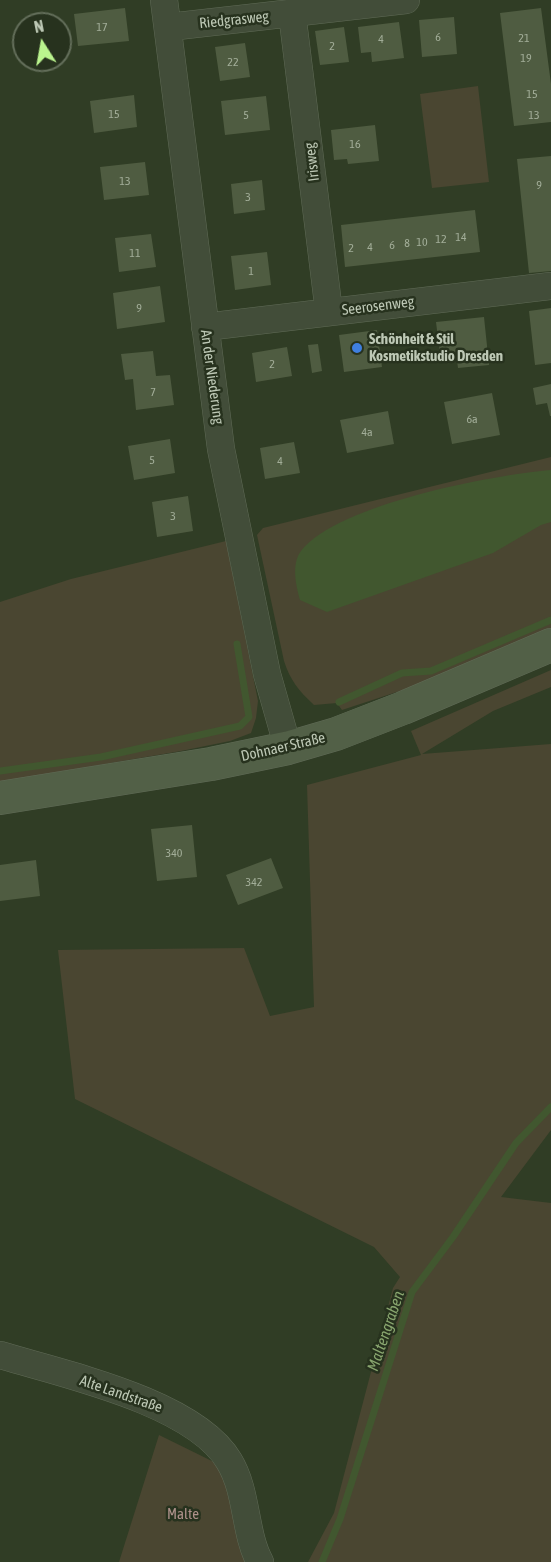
<!DOCTYPE html>
<meta charset="utf-8">
<style>
body{margin:0}
#map{position:relative;width:551px;height:1562px;overflow:hidden;background:#303d25;font-family:"Asap Condensed",sans-serif}
canvas{display:block}
.north{position:absolute;left:12px;top:12px;width:60px;height:60px;box-sizing:border-box;background:#27321e;border:2px solid #636e5a;border-radius:50%;rotate:349deg;font-size:16px;font-weight:700;line-height:24px;text-align:center;color:#bdc8b5}
.north::after{content:'';display:block;margin:auto;width:21px;height:27px;background:#baf48e;clip-path:polygon(50% 0,100% 100%,50% 72%,0 100%)}
</style>
<div id="map">
<canvas width="551" height="1562"></canvas>
<div class="north">N</div>
</div>
<script>
const context = document.querySelector('canvas').getContext('2d');
context.lineJoin = 'round';
function fill(path, color) { context.fillStyle = color; context.fill(path, 'evenodd'); }
function stroke(path, color, width, dash) { context.strokeStyle = color; context.lineWidth = width; context.lineCap = dash ? 'butt' : 'round'; context.setLineDash(dash || []); context.stroke(path); }
function drawText(font, color, halo, rows, align = 'center') {
  context.font = font + ' "Asap Condensed",sans-serif'; context.lineWidth = 5; context.setLineDash([]); context.textBaseline = 'middle'; context.strokeStyle = halo; context.fillStyle = color; for (const [text, x, y, turn = 0] of rows) {
    context.save(); context.translate(x, y); context.rotate((+turn || 0) * Math.PI / 180); context.textAlign = isNaN(turn) ? turn : align; if (halo) context.strokeText(text, 0, 0); context.fillText(text, 0, 0); context.restore();
  }
}
fill(new Path2D(`
 M478,86L489,182L432,188L420,94Z
 M551,457V628L412,687L342,710L337,703L314,705C299,691 290,680 284,661L257,535L263,528Z
 M226,541L258,701L256,718L251,733L230,741L181,751L0,782V602L71,579Z
 M551,670V687L493,711L422,754L551,744V1130L501,1197L551,1203V1562H308L334,1513L393,1288L400,1277L374,1247L75,1099L58,950L244,948L270,1016L314,1007L307,785L421,755L411,731Z
 M159,1435L220,1465L242,1545L250,1562H119Z`), '#4a4631');
fill(new Path2D(`
 M551,470V522L541,525L493,553L327,612L300,600C296,586 291,564 301,551C338,504 492,475 551,470Z`), '#41572f');
stroke(new Path2D(`
 M339,702L402,673L431,671L551,620
 M0,771L101,757L240,726L249,717L237,644
 M322,1562L340,1519L412,1292L453,1237L516,1143L551,1107`), '#41572f', 7);
fill(new Path2D(`
 M125,8L129,41L78,46L74,14Z
 M541,8L551,84V122L514,126L500,13Z
 M454,17L457,54L422,57L419,20Z
 M399,22L404,58L372,62L371,52L361,53L358,27Z
 M344,27L349,62L320,65L315,31Z
 M245,43L250,77L220,81L215,47Z
 M134,95L137,127L94,133L90,101Z
 M266,96L270,130L225,135L221,101Z
 M375,125L379,161L348,164L347,159L334,160L331,130Z
 M551,156V271L529,273L517,159Z
 M145,162L149,195L104,200L100,167Z
 M262,180L265,210L234,214L231,184Z
 M475,210L480,252L345,267L341,225Z
 M151,234L156,267L119,272L115,238Z
 M267,252L271,285L235,290L231,256Z
 M160,286L165,322L117,329L113,293Z
 M551,308V363L535,365L529,311Z
 M484,317L489,365L458,368L456,353L440,354L436,322Z
 M377,330L382,367L344,372L339,335Z
 M318,344L322,371L312,373L308,345Z
 M287,347L292,376L256,382L252,353Z
 M153,351L156,376L170,375L174,405L136,410L133,379L125,380L121,354Z
 M551,384V416H550L547,403L536,405L533,388Z
 M492,393L500,435L452,444L444,402Z
 M388,411L394,444L347,453L340,420Z
 M170,439L175,473L134,480L128,446Z
 M294,442L300,473L265,479L260,448Z
 M188,496L193,531L157,537L152,502Z
 M192,825L197,877L157,881L151,829Z
 M271,858L283,888L238,905L226,875Z
 M36,860L40,896L0,901V865Z`), '#4f5c41');
const street = new Path2D(`
 M164,0L221,449L267,674L288,748
 M292,13L329,312
 M169,27L406,0
 M205,327L551,286
 M0,1355C63,1374 194,1402 229,1461C248,1492 244,1533 260,1562`);
const secondary = new Path2D(`
 M0,798L211,764L288,748L336,734L403,708L551,645`);
stroke(street, '#606b57', 28);
stroke(secondary, '#606b57', 34);
stroke(street, '#424d39', 27);
stroke(secondary, '#526047', 33);
for (const [x, y, r, color] of [
 [357,348,6,"#3f7fe0"]
]) { const dot = new Path2D(); dot.arc(x, y, r, 0, 2 * Math.PI); context.fillStyle = color; context.fill(dot); stroke(dot, '#27321e', 2); }
drawText('12px', '#a2ad98', null, [
 ["17",102,27],
 ["6",438,37],
 ["21",524,38],
 ["4",381,39],
 ["2",332,46],
 ["19",526,58],
 ["22",233,62],
 ["15",532,94],
 ["15",114,114],
 ["5",246,115],
 ["13",534,115],
 ["16",355,144],
 ["13",125,181],
 ["9",539,185],
 ["3",248,197],
 ["14",461,237],
 ["12",441,239],
 ["10",422,242],
 ["8",407,243],
 ["6",392,245],
 ["4",370,247],
 ["2",351,248],
 ["11",135,253],
 ["1",251,271],
 ["9",139,308],
 ["2",272,364],
 ["7",153,392],
 ["6a",472,419],
 ["4a",367,432],
 ["5",152,460],
 ["4",280,461],
 ["3",173,516],
 ["340",174,853],
 ["342",254,882]
]);
drawText('15px', '#bdc8b5', '#27321e', [
 ["Riedgrasweg",234,20,-6],
 ["Irisweg",312,162,-97],
 ["Seerosenweg",378,306,-7],
 ["An der Niederung",212,377,82],
 ["Dohnaer Straße",283,747,-13],
 ["Alte Landstraße",121,1394,19]
]);
drawText('bold 15px', '#bdc8b5', '#27321e', [
 ["Schönheit & Stil",369,339],
 ["Kosmetikstudio Dresden",369,356]
], 'left');
drawText('15px', '#ad918a', '#27321e', [
 ["Malte",183,1514]
]);
drawText('italic 16px', '#89a66f', '#27321e', [
 ["Maltengraben",386,1331,-71]
]);
</script>
